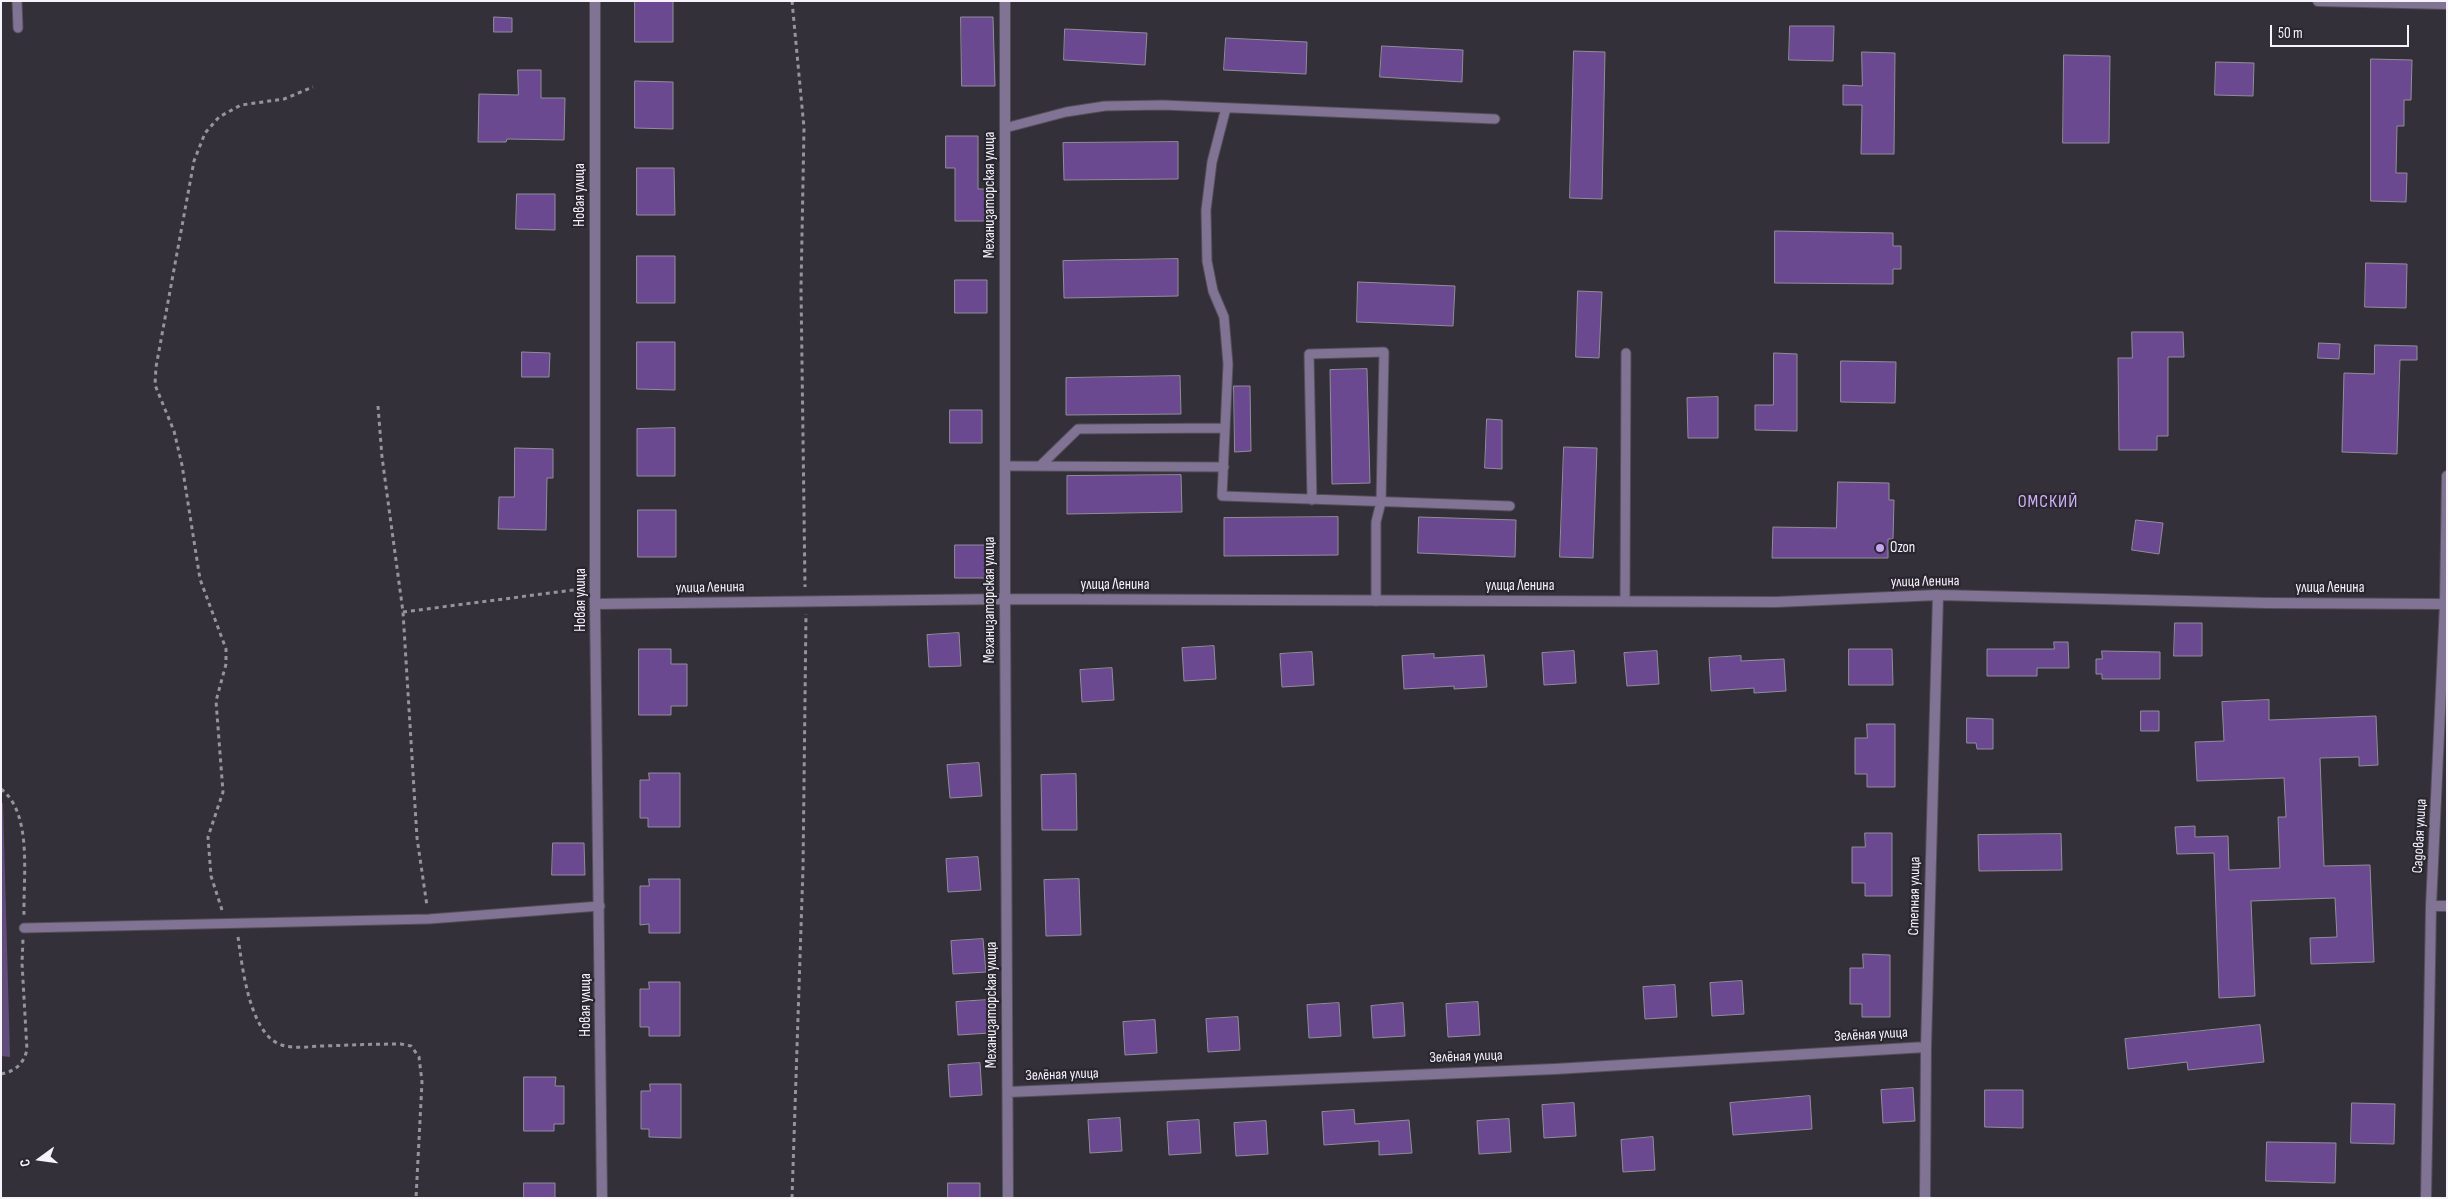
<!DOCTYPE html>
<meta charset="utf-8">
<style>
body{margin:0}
#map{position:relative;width:2448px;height:1199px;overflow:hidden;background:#34303a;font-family:"Sofia Sans Condensed",sans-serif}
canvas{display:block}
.frame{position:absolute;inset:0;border:2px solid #f6f3fa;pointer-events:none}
.north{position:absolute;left:15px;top:1134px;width:50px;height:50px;-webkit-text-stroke:4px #2a2630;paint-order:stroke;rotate:256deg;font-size:14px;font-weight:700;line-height:20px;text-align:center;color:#f6f3fa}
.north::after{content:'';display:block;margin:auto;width:18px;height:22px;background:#f6f3fa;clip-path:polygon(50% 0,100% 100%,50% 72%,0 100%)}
.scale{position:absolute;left:2270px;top:25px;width:139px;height:22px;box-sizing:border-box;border:2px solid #f6f3fa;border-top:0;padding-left:6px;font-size:15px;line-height:18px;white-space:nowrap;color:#f6f3fa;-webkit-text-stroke:4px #2a2630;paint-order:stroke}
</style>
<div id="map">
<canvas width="2448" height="1199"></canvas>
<div class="frame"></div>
<div class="north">С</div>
<div class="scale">50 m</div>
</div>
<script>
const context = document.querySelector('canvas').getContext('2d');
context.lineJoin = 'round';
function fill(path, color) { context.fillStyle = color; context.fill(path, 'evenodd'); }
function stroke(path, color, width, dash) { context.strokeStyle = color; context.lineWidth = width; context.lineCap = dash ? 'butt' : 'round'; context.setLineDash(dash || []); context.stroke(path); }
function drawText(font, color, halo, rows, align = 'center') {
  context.font = font + ' "Sofia Sans Condensed",sans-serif'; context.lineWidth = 4.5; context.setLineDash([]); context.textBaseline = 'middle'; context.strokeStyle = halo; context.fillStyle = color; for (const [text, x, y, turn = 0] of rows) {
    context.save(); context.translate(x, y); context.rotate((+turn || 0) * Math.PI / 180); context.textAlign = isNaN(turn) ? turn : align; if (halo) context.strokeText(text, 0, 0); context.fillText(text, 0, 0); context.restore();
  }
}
fill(new Path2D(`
 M1,803H3L10,1057L1,1056Z`), '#614c7b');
const building = new Path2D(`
 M635,1H673V42H635Z
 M494,17L512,18V32H494Z
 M961,17H993L995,86H962Z
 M1790,26H1834L1833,61L1789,60Z
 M1065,29L1147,33L1145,65L1064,60Z
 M1226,38L1307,42L1306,74L1224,70Z
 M1382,46L1463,50L1462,82L1380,77Z
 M1574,51L1605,52L1602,199L1570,198Z
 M1862,52L1895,53L1894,154H1861L1862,105H1843V85L1862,86Z
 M2064,55L2110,56L2109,143H2063Z
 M2371,59L2412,60L2411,100H2404V126H2397L2396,173H2407L2406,202L2371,201Z
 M2216,62L2254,63L2253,96L2215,95Z
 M518,70H541V98H565L564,140L507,139L506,142H478L479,94L518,95Z
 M635,81L673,82V129L635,128Z
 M946,136H978V189H987V221H955V168H946Z
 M1178,142V179L1064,180L1063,143Z
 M637,168H674L675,215H637Z
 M517,194H555V230L516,229Z
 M1775,231L1893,233V246H1901V269H1893V284L1775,283Z
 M637,256H675V303H637Z
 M1178,259V296L1064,298L1063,261Z
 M2366,263L2407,264L2406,308L2365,307Z
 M955,280H987V313H955Z
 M1358,282L1455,286L1453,326L1357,322Z
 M1578,291L1602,292L1599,358L1576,357Z
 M2132,332H2183L2184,357H2168V436H2157V450H2119L2118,358H2132Z
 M637,342H675V390L637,389Z
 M2319,343L2340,344L2339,359L2318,358Z
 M2375,345L2417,346V360H2400L2397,454L2342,452L2344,373L2374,374Z
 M522,352L550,353L549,377H522Z
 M1774,353L1797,354V431L1755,430V405H1773Z
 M1841,361L1896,362L1895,403L1841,402Z
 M1367,369L1370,483L1332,484L1330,370Z
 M1180,376L1181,414L1066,415V378Z
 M1234,386H1250L1251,451L1235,452Z
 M1718,397V438H1688L1687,398Z
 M950,410H982V443H950Z
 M1487,419L1502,420V469L1485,468Z
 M675,428V476H637V429Z
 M1564,447L1597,448L1593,558L1560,557Z
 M515,448L553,449V478H547L546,530L498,529L499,497H514Z
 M1181,475L1182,512L1067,514V476Z
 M1838,482L1889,483V500H1894L1893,539H1888V558H1772L1773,527L1836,528Z
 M638,510H676V557H638Z
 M1338,517V555L1224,556V518Z
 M1419,517L1516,520L1515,557L1418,553Z
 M2136,520L2163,523L2159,554L2132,550Z
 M955,545H987L988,578H955Z
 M2175,623H2202V656H2174Z
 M959,633L961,666L929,667L927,635Z
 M2054,642H2068L2069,668H2037V676H1987V649H2054Z
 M1214,646L1216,679L1184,681L1182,648Z
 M639,649H671V664H687V706H671V715H639Z
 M1849,649H1892L1893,685H1849Z
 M1574,651L1576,683L1544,685L1542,653Z
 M1657,651L1659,684L1627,686L1624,653Z
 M2102,651L2160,652V679H2102V674H2096V659H2102Z
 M1312,652L1314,685L1282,687L1280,654Z
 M1434,654V658L1484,655L1487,687L1454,689V686L1404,689L1402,656Z
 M1741,656V661L1784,659L1786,691L1754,693V688L1711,691L1709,658Z
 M1112,668L1114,700L1082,702L1080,670Z
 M2269,700V720L2376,716L2378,765L2359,766V757L2320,758L2324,866L2370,865L2374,962L2311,964L2310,938L2337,937L2335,898L2251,901L2255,996L2219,998L2214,853L2177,854L2175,827L2195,826V837L2228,836L2229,870L2280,868L2278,817H2286L2284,778L2197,781L2195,742L2224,741L2222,702Z
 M2141,711H2159V731H2141Z
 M1967,718L1993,719V749H1977L1976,743H1967Z
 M1867,724H1895V787H1867V774H1855V738H1867Z
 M979,763L982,796L950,798L947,765Z
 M649,773H680V827H648V818H640V780H649Z
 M1076,774L1077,830H1042L1041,775Z
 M1865,833H1892V896H1865V883H1852V847H1865Z
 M2061,834L2062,870L1979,871L1978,835Z
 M553,843H584L585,875H552Z
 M978,857L981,890L948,892L946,859Z
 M649,879H680V933H649V924L640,925V886H649Z
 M1079,879L1081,935L1046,936L1044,880Z
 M983,939L986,972L953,974L951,941Z
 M1863,954L1890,955V1017H1862V1004H1850V968H1863Z
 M1742,981L1744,1014L1712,1016L1710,983Z
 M649,982H680V1036H649V1027H640V989H649Z
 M1675,985L1677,1017L1645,1019L1643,987Z
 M988,1000L990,1033L958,1035L956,1002Z
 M1478,1002L1480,1035L1448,1037L1446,1004Z
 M1339,1003L1341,1036L1309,1038L1307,1005Z
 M1403,1003L1405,1036L1373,1038L1371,1006Z
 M1238,1017L1240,1050L1208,1052L1206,1019Z
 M1155,1020L1157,1053L1125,1055L1123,1022Z
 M2260,1025L2264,1062L2188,1070L2187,1062L2128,1069L2125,1039Z
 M980,1063L982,1095L950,1097L948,1065Z
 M524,1077H556L555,1086H564V1124H554V1131H524Z
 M650,1084H681V1138L649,1137V1129H641V1091H650Z
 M1913,1088L1915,1121L1883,1123L1881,1090Z
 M1985,1090H2023V1128L1985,1127Z
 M1810,1096L1812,1129L1733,1135L1730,1103Z
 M1574,1103L1576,1136L1544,1138L1542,1105Z
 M2352,1103L2395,1104L2394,1144L2351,1143Z
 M1354,1110L1355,1124L1409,1120L1412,1153L1379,1155V1141L1324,1145L1322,1112Z
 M1120,1118L1122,1151L1090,1153L1088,1120Z
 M1509,1119L1511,1152L1479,1154L1477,1121Z
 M1199,1120L1201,1153L1169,1155L1167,1122Z
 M1266,1121L1268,1154L1236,1156L1234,1123Z
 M1653,1137L1655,1170L1623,1172L1621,1140Z
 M2267,1142L2336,1143L2335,1183L2266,1181Z
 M524,1183H555V1198H524Z
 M948,1183H980V1198H948Z`);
fill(building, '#6a4991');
stroke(building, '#918d99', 1);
const service = new Path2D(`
 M17,1L18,28
 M1226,108L1212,162L1206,210L1207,261L1213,291L1224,317L1228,364L1222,496L1510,506
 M1005,128L1066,112L1105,106L1163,105L1495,119
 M1005,466L1224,467
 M1040,466L1078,429L1225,428
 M1312,500L1309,354L1384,352L1381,502L1376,522V601
 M1625,600L1626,353
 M24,928L429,919L600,906`);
const minor = new Path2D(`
 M595,1V604L602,1198
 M1005,1V599L1008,1198
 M595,604L1005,599L1776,602L1938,595L2267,603L2445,604
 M2431,906H2447
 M1008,1092L1555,1069L1926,1047
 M1925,1198L1926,1047L1938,595
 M2426,1198L2431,906L2445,604L2447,476`);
const tertiary = new Path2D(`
 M2318,1L2447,4`);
stroke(service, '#534f59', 11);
stroke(minor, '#534f59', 12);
stroke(tertiary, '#534f59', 12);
stroke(new Path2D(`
 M792,1L804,128L801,288L805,587
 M378,406L382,457L403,612L417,838L427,906
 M403,612L581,589
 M1,789C33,813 23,878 24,916
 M222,910L211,876L208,837L223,792L216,701L226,664V649L200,579L182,465L174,431L155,385L156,367L194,161L205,133L219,117L241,105L284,99L313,87
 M238,937C242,965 249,1031 279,1044C294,1050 309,1046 324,1046C350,1045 375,1044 401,1044L411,1046L419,1057L422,1082L416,1198
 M1,1074C16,1071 23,1064 27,1050L22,963L23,939
 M792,1198L803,868L806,614`), '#96939b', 3, [4, 4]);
stroke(service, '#817394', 9);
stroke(minor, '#817394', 10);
stroke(tertiary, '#817394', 10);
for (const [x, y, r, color] of [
 [1880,548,5,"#c6a6f0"]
]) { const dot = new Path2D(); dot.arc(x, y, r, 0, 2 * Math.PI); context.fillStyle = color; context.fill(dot); stroke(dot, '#2a2630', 2); }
drawText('15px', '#f6f3fa', '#2a2630', [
 ["Новая улица",580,195,-90],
 ["Механизаторская улица",990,195,-90],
 ["улица Ленина",1925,582,-1],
 ["улица Ленина",1115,585],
 ["улица Ленина",1520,586],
 ["улица Ленина",710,588,-1],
 ["улица Ленина",2330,588],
 ["Новая улица",581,600,-90],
 ["Механизаторская улица",990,600,-90],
 ["Садовая улица",2420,836,-87],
 ["Степная улица",1915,896,-89],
 ["Новая улица",586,1005,-90],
 ["Механизаторская улица",992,1005,-90],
 ["Зелёная улица",1871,1035,-3],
 ["Зелёная улица",1466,1057,-2],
 ["Зелёная улица",1062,1075,-2]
]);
drawText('15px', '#f6f3fa', '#2a2630', [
 ["Ozon",1890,548]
], 'left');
context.letterSpacing = '1px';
drawText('18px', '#cfb2f7', '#2a2630', [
 ["ОМСКИЙ",2048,502]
]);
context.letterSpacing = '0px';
</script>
